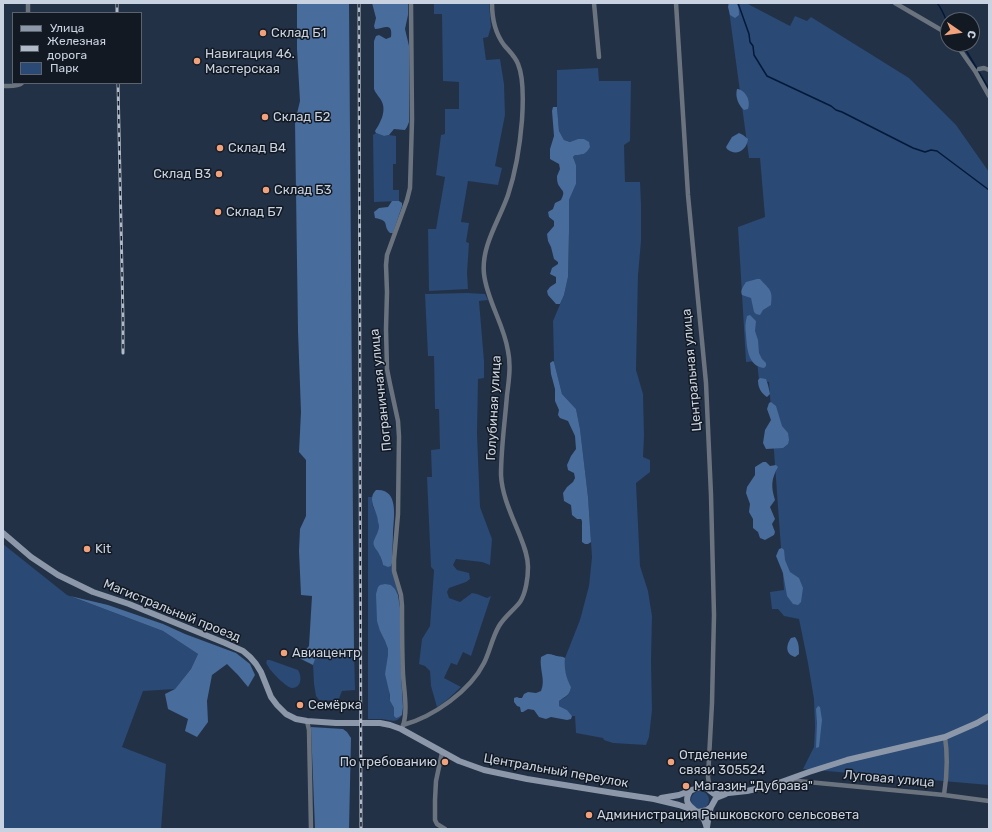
<!DOCTYPE html>
<meta charset="utf-8">
<style>
body{margin:0}
#map{position:relative;width:992px;height:832px;overflow:hidden;background:#223146;font-family:Rubik,sans-serif}
canvas{display:block}
.frame{position:absolute;inset:0;border:4px solid #c9d2e0;pointer-events:none}
.legend{position:absolute;left:12px;top:12px;width:130px;height:72px;box-sizing:border-box;background:#121922;border:1px solid #5b636e;margin:0;padding:5px 7px;list-style:none;font-size:12px;color:#c9d2e0}
.legend li{display:flex;align-items:center;gap:8px;height:20px}
.legend b{width:20px;border:1px solid #5b636e}
.north{position:absolute;left:940px;top:12px;width:40px;height:40px;box-sizing:border-box;background:#121922;border:1px solid #5b636e;border-radius:50%;rotate:103deg;font-size:11px;font-weight:700;line-height:16px;text-align:center;color:#c9d2e0}
.north::after{content:'';display:block;margin:auto;width:14px;height:18px;background:#f1a17c;clip-path:polygon(50% 0,100% 100%,50% 72%,0 100%)}
</style>
<div id="map">
<canvas width="992" height="832"></canvas>
<div class="frame"></div>
<ul class="legend">
<li><b style="height:5px;background:#8c98aa"></b>Улица</li>
<li><b style="height:5px;background:#b0bac9"></b>Железная дорога</li>
<li><b style="height:11px;background:#2a4974"></b>Парк</li>
</ul>
<div class="north">С</div>
</div>
<script>
const context = document.querySelector('canvas').getContext('2d');
context.lineJoin = 'round';
function fill(path, color) { context.fillStyle = color; context.fill(path, 'evenodd'); }
function stroke(path, color, width, dash) { context.strokeStyle = color; context.lineWidth = width; context.lineCap = dash ? 'butt' : 'round'; context.setLineDash(dash || []); context.stroke(path); }
function drawText(font, color, halo, rows, align = 'center') {
  context.font = font + ' Rubik,sans-serif'; context.lineWidth = 3; context.setLineDash([]); context.textBaseline = 'middle'; context.strokeStyle = halo; context.fillStyle = color; for (const [text, x, y, turn = 0] of rows) {
    context.save(); context.translate(x, y); context.rotate((+turn || 0) * Math.PI / 180); context.textAlign = isNaN(turn) ? turn : align; if (halo) context.strokeText(text, 0, 0); context.fillText(text, 0, 0); context.restore();
  }
}
fill(new Path2D(`
 M434,3H489L491,27L488,37L483,38L486,60L500,59L504,84L505,115L495,166L502,168L498,185L468,181L461,222L469,223L466,242L469,243L467,273L468,289L429,291L428,229H436L445,177L436,175L441,135L445,134V109H459V82L443,81L442,14H434Z
 M728,3H746L790,26L795,16L807,21L811,17L909,78L956,125L989,172V785L803,769L814,747L815,727L814,699L808,663L799,619L784,616L778,609H772L770,592L784,590L769,382L759,381L757,361L746,362L738,227L765,217L760,158H749Z
 M598,68L599,81H631L630,141L624,145L625,182H640L641,204V241L638,275L636,370L643,394L644,436L643,457L650,460V472L636,483L640,566L648,591L652,616L651,661L652,710L649,737L646,745L613,743L604,740L603,738L576,733L575,716H572L567,710L559,706V701C566,697 570,695 571,687L567,680L564,667L565,658L580,620L589,586L592,557L588,497L580,429L576,409L562,394L554,362L553,321L564,295L568,277L569,232V200L576,184V165L573,157L575,155H582L578,139L571,142L564,140L559,131L557,107V70Z
 M376,133L384,136L389,135L396,136V164H393V190H399V201L374,202L373,135Z
 M467,293L485,294L488,300L479,301L484,361V378L478,379L477,434L480,507L492,539L490,565L482,562L456,559L453,565L457,570L469,573L470,579L466,582L449,588L447,592L449,598L460,602L472,593L477,594L487,598L491,596L471,656L463,652L457,665L451,663L444,678L461,687L447,700L437,707L431,686L430,671L425,666L419,664L422,639L430,626L434,570L431,567L427,477H432L431,450L440,449L439,409H435L434,356H428L425,294Z
 M368,497H372L373,507L377,514L378,520L379,531L374,540V546L380,555L383,565L391,566L392,563L398,595L395,589L391,585L380,631L385,641L388,649L390,701L399,717L402,715C397,724 390,720 382,719C377,719 373,719 368,719Z
 M3,544L67,595L163,631L198,654L191,669L175,689L143,691L122,747L166,764L161,829H3Z
 M354,650L355,690L342,691L338,701L319,700L316,696L314,684L313,665L316,657Z
 M267,660H270L298,670C302,676 302,688 292,688C287,688 270,671 268,666C266,663 266,663 267,660Z
 M691 800a9 9 0 1 1 18 0a9 9 0 1 1-18 0Z`), '#2a4974');
fill(new Path2D(`
 M297,3H349L354,650L316,657L313,665L299,658L309,646L312,596L301,595L299,551L300,529L306,516V460L299,452L301,412L298,331L295,122L300,101L297,49Z
 M372,3H408V15L405,29L409,46V122L407,127L405,130L394,129L389,135L384,136L376,133L375,131C381,122 387,110 381,100C378,95 376,94 374,89V41L376,36L379,35L386,39L391,37C393,21 383,29 375,29L374,26L376,18Z
 M729,3H736C739,6 739,11 739,15L735,18L730,15L728,7Z
 M737,89C746,90 751,101 748,109L744,110C738,105 735,96 737,89Z
 M553,107H557L559,131L564,140L570,142L578,139H584L589,142L590,147C586,154 583,155 575,155L573,157L576,165V184L569,200V232L568,277L564,295L560,304H556L548,295L547,291L550,287L556,283V277L550,274L552,268L558,264V262L554,259L551,247L548,241L547,234L554,226V221L549,217L548,212L553,209L555,203L561,200C566,190 562,192 558,184C557,181 557,179 557,176L560,169L559,164L550,159V149L554,136L552,111Z
 M739,133L743,135L748,139C747,150 736,157 727,149L726,147L732,137Z
 M392,201H399L402,203V206L393,233H390C382,225 391,221 375,218L374,212L379,208L388,207Z
 M757,279H760C770,290 773,290 771,305L763,310L760,315L756,314L754,312L751,298L742,295C740,290 743,287 746,282Z
 M750,315L756,321L755,331L758,340L759,353L762,359L766,363V366L764,368C748,366 747,349 746,335C745,328 745,323 747,316Z
 M553,361L554,362L562,394L576,409L580,429L588,497L591,542L588,544H585L582,542V521L581,519H577L572,515L571,505L564,501L563,493L567,487L573,482L575,478L574,473L568,470L567,465L571,456L576,449L575,436L568,421L560,418L558,415L559,410L555,401V389L551,374L550,363Z
 M760,378L766,379L768,385L770,394L767,397C761,393 758,388 758,380Z
 M771,402L776,406L782,426L788,433L789,440L788,444L783,448L766,449L763,443L765,430L771,420L767,409L769,403Z
 M763,462H766L770,466L776,465L778,467C771,479 771,487 775,500L770,507L775,519L772,524L775,532L774,535L765,540L760,538L758,532L753,528V519L749,512L750,504L746,493L747,487L755,475V467Z
 M376,490C399,488 394,517 393,532C393,542 392,552 392,563L391,566L388,567L383,565C382,561 381,557 379,554C378,551 375,549 374,546C372,540 377,536 378,531C379,529 379,525 378,522C378,511 366,500 376,490Z
 M782,548L784,550L785,560L790,572L799,578L803,588L801,602L798,605L793,604L787,596L783,573L776,556L779,549Z
 M385,584L391,585L395,589L398,595L400,608L401,674L403,707L402,715L399,717L396,718L394,716V708L390,701V695L385,674L388,655V649L385,641L380,631L377,621L376,594L378,587L380,585Z
 M70,596L108,605L163,624L185,634L236,653L250,664L255,675L248,687L238,675L227,664L212,675L207,701L208,722L197,737L185,731L188,719L168,709L165,694L175,689L191,669L198,654L163,631Z
 M795,637C799,642 799,648 799,654L795,657C785,654 786,645 791,638Z
 M547,654C552,654 553,655 557,656C561,657 562,656 565,658C564,669 566,678 571,687C570,695 566,696 559,701V706L567,710L572,716L571,719L567,720L551,717L546,719L539,717L534,710L528,709L523,712H521L520,707L517,706L514,702V698L517,697L519,698H522L524,694L528,692L536,693L541,691C546,680 539,669 541,657Z
 M818,706L820,707L822,720L819,747L816,748L817,723L816,709Z
 M311,727L343,729L347,732L351,738L349,829H315Z`), '#486c9c');
stroke(new Path2D(`
 M738,3L749,34L750,42L753,46L754,55L767,76L831,106L836,110L842,112L913,148L925,152L931,150L937,151L989,190
 M937,3C943,10 945,17 948,25
 M960,44L967,52L989,89`), '#02193a', 1.5);
stroke(new Path2D(`
 M28,3V13
 M594,3L599,57
 M676,3L688,195L706,383L711,495L714,615L712,703L708,777L710,790
 M895,3L943,31L948,34
 M956,44L975,71L989,96
 M979,69L984,68L989,70
 M3,86C9,86 18,87 22,83
 M307,721L309,730L311,829
 M403,725C433,717 470,691 484,663C490,651 492,638 499,626C505,616 514,610 520,602C526,593 528,577 528,567C528,556 524,546 520,536C512,516 502,496 501,475C501,448 505,421 507,395C509,380 511,365 508,351C504,324 487,301 484,274C481,246 499,221 508,195C516,171 520,145 522,120C523,105 524,78 518,64C515,56 509,51 504,45C495,33 492,18 492,3
 M403,726C408,710 404,691 403,674C402,652 402,629 402,606L401,595L394,571V560L398,514L399,437L398,421L390,384L387,369L386,329L387,292L386,265L387,255L407,200L410,188L412,120L411,3
 M442,753L436,781L435,800V820L437,824L445,829
 M787,780L944,795L989,801
 M944,795C947,776 948,757 945,737`), '#6b737e', 4.5);
stroke(new Path2D(`
 M3,533L31,557L58,575L93,592L129,604L225,643L243,651L250,657L256,664L261,672L271,697L277,705L286,714L296,719L307,721L336,723H380L390,725L401,729L459,761L484,770L527,779L614,793L654,799L679,805L699,812L707,810L711,807L716,798L726,794
 M691,790C680,805 695,808 702,817C705,820 706,825 707,829
 M661,798L679,795L700,787H705L714,794H719L747,791L773,785L809,772L847,760L945,737L977,723L989,716
 M707,827L709,814L711,807`), '#8c98aa', 6);
const rail = new Path2D(`
 M117,3V13
 M359,3L361,829
 M118,83L123,319V353`);
stroke(rail, '#b0bac9', 3);
stroke(rail, '#121922', 1.5, [4.5]);
for (const [x, y, r, color] of [
 [263,33,4,"#f1a17c"],
 [197,61,4,"#f1a17c"],
 [265,117,4,"#f1a17c"],
 [220,148,4,"#f1a17c"],
 [219,174,4,"#f1a17c"],
 [266,190,4,"#f1a17c"],
 [218,212,4,"#f1a17c"],
 [87,549,4,"#f1a17c"],
 [284,653,4,"#f1a17c"],
 [300,705,4,"#f1a17c"],
 [445,762,4,"#f1a17c"],
 [671,762,4,"#f1a17c"],
 [686,786,4,"#f1a17c"],
 [589,815,4,"#f1a17c"]
]) { const dot = new Path2D(); dot.arc(x, y, r, 0, 2 * Math.PI); context.fillStyle = color; context.fill(dot); stroke(dot, '#121922', 1.5); }
drawText('13px', '#c9d2e0', '#121922', [
 ["Склад Б1",271,33],
 ["Навигация 46.",205,54],
 ["Мастерская",205,69],
 ["Склад Б2",273,117],
 ["Склад В4",228,148],
 ["Склад В3",211,174,"right"],
 ["Склад Б3",274,190],
 ["Склад Б7",226,212],
 ["Kit",95,549],
 ["Авиацентр",292,653],
 ["Семёрка",308,705],
 ["Отделение",679,755],
 ["связи 305524",679,770],
 ["По требованию",437,762,"right"],
 ["Магазин \"Дубрава\"",694,786],
 ["Администрация Рышковского сельсовета",597,815]
], 'left');
drawText('13px', '#c9d2e0', '#121922', [
 ["Центральная улица",692,370,-95],
 ["Пограничная улица",381,390,-96],
 ["Голубиная улица",494,408,-87],
 ["Магистральный проезд",172,611,22],
 ["Центральный переулок",556,771,10],
 ["Луговая улица",889,779,5]
]);
</script>
